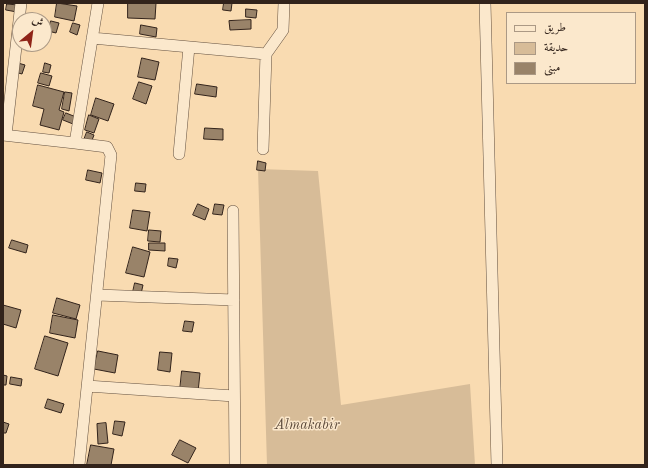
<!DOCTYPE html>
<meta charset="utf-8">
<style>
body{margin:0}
#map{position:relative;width:648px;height:468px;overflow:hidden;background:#f9dbb1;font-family:"Old Standard TT",Amiri,serif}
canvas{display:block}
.frame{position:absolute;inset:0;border:4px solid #32231b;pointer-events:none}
.legend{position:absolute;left:506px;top:12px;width:130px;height:72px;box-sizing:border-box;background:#fbe8cc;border:1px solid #ab9985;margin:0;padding:5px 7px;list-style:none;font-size:12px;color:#32231b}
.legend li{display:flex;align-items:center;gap:8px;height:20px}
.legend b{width:20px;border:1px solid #ab9985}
.north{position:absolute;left:12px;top:12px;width:40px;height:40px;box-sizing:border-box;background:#fbe8cc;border:1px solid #ab9985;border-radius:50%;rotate:29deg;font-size:11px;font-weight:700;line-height:16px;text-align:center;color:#32231b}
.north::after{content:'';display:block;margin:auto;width:14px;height:18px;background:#8f2418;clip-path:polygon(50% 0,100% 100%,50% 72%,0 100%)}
</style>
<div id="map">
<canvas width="648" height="468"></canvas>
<div class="frame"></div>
<ul class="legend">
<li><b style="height:5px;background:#fbe8cc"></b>طريق</li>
<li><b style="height:11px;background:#d7bc98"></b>حديقة</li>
<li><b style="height:11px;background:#998369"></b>مبنى</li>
</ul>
<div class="north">ش</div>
</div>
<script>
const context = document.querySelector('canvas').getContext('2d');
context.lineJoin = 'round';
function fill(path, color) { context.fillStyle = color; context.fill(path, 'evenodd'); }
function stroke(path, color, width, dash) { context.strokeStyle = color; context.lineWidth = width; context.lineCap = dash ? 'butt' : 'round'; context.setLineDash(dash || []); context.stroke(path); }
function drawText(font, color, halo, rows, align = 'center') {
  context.font = font + ' "Old Standard TT",serif'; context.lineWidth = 3; context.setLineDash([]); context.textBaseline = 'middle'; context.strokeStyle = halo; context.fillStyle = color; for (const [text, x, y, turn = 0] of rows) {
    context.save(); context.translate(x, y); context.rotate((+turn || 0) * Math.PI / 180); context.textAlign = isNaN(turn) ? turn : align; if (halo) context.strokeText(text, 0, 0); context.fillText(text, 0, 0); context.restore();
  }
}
fill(new Path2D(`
 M258,169L318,171L341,405L470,384L475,465H267Z`), '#d7bc98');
const building = new Path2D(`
 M57,3L77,6L74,21L55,17Z
 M128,3H156L155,19L128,18Z
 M224,3H232L231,11L223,10Z
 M7,4L18,5L17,12L6,10Z
 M246,9L257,10L256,18L246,17Z
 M251,20V29L230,30L229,21Z
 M51,21L59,23L56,33L48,31Z
 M73,23L80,25L77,35L70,32Z
 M141,25L157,28L156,37L140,34Z
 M142,58L159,62L155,80L138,77Z
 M18,63L25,65L22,74L15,72Z
 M45,63L51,65L49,73L43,72Z
 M41,73L52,76L49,86L38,83Z
 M139,82L152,86L146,104L133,99Z
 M197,84L217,87L216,97L195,94Z
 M38,85L64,92L59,110L64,112L59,130L40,125L44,109L33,106Z
 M65,92L72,93L69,111L62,109Z
 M96,98L114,104L108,121L91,115Z
 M66,113L76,117L73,124L63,120Z
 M89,115L99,119L94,133L85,130Z
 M205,128L223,129V140L204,139Z
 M87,132L94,135L91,143L84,140Z
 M258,161L266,163L265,171L257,170Z
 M88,170L102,173L100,183L86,180Z
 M136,183L146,184L145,192L135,191Z
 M198,204L209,209L205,220L193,215Z
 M215,204L224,205L222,215L213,214Z
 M133,210L150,212L147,231L130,228Z
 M149,230L161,231L160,242L148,241Z
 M12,240L28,245L26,253L9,248Z
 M149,243H165V251L149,250Z
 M133,247L150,252L144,277L126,273Z
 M169,258L178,259L176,268L168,266Z
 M135,283L143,285L141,294L133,292Z
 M57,298L80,305L76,319L53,313Z
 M3,305L21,310L16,328L3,324Z
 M53,315L78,320L75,338L50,333Z
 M185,321L194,322L192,332L183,331Z
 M45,336L68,343L58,376L35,369Z
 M98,351L118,355L115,373L94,369Z
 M160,352L172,353L170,372L158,370Z
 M182,371L200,373L198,392L180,390Z
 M3,375L7,376L6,385H3Z
 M11,377L22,379L21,386L10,384Z
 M48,399L64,404L61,413L45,408Z
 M115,421L125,422L122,436L113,434Z
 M3,422L9,424L6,433H3Z
 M106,423L108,443L98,444L97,424Z
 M180,440L196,448L188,463L172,455Z
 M91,445L114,449L111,465H87Z`);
fill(building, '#998369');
stroke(building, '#32231b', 1);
const minor = new Path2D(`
 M485,3L497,465
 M92,38L266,54
 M3,135L75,143
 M6,135L21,3
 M263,149L266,54L283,30L284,3
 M179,154L189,47
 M233,211L235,465
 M97,295L234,300
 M87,386L234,396
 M79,465L111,155L107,147L75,143L98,3`);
stroke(minor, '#645140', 12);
stroke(minor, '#fbe8cc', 11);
drawText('italic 14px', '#5b493a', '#fbe8cc', [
 ["Almakabir",307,425]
]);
</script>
